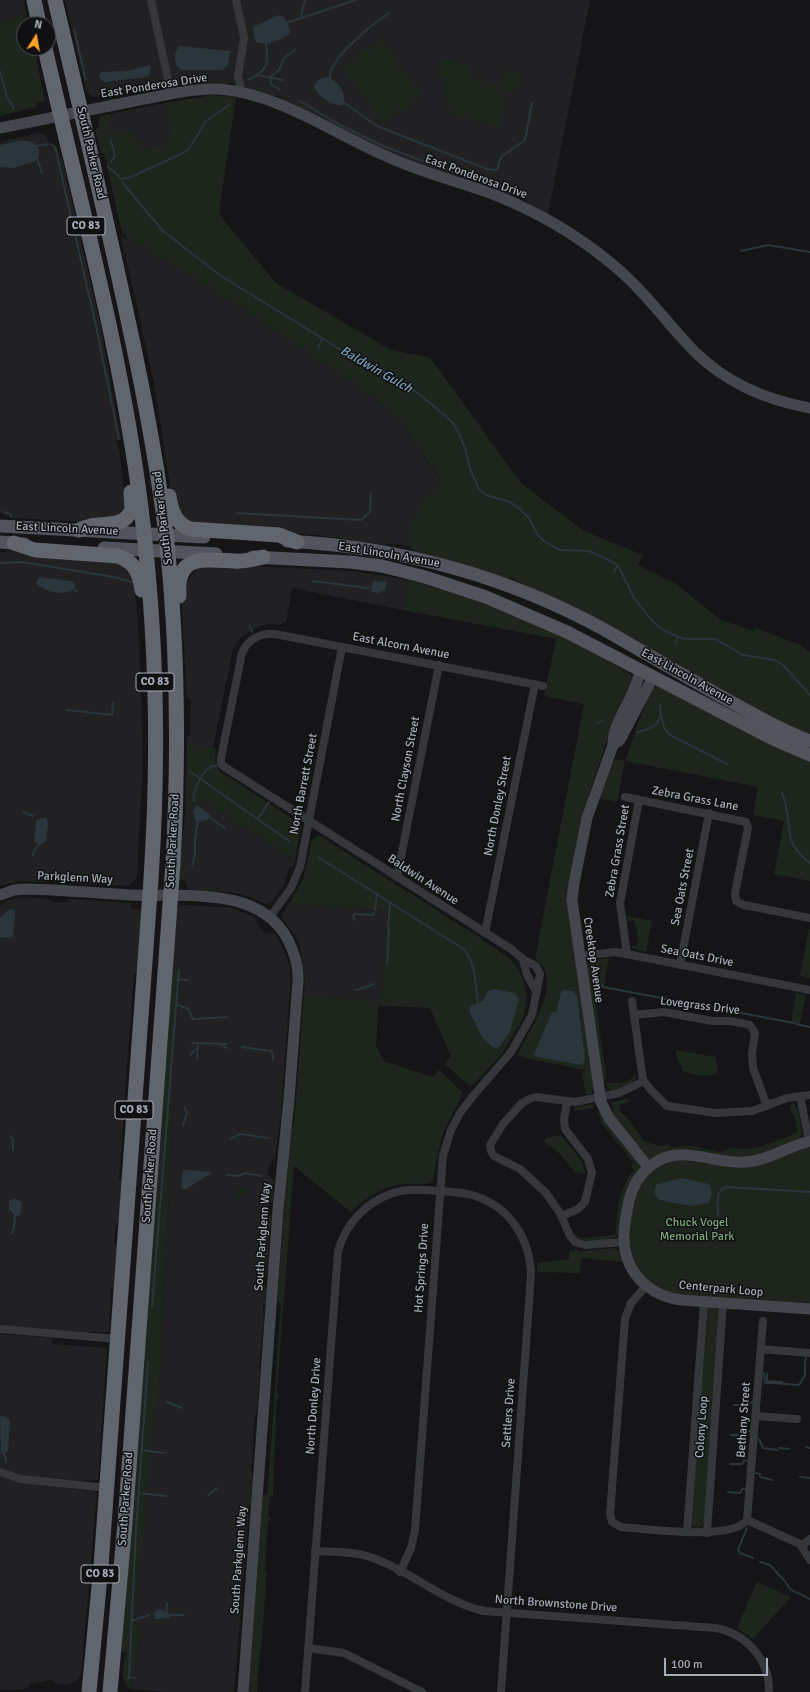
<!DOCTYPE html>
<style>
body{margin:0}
#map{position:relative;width:810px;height:1692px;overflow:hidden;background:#151517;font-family:Signika,sans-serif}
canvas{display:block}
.north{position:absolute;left:16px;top:16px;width:40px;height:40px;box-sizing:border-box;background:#101012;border:1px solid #4c4f54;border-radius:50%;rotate:11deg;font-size:11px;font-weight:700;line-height:16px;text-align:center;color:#a6adb8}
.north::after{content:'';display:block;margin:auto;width:14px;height:18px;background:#ffa425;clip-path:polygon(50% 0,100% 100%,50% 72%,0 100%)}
.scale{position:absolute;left:664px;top:1658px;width:104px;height:18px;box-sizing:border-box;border:2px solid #a6adb8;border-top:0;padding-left:5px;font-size:12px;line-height:14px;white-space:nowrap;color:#a6adb8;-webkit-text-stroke:3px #101012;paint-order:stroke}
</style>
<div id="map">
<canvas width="810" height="1692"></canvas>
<div class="north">N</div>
<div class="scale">100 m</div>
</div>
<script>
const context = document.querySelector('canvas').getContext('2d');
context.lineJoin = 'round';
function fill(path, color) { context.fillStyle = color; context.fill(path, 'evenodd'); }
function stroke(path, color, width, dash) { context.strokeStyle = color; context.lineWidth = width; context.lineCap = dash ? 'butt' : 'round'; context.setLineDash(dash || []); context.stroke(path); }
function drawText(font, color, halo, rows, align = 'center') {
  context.font = font + ' Signika,sans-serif'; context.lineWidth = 3; context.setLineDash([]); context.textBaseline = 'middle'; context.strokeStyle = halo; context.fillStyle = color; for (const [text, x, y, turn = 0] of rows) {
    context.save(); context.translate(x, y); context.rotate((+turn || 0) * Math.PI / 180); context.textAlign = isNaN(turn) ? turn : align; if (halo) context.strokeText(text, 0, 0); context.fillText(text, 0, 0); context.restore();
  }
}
fill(new Path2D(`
 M0,0H23L27,17L0,22Z
 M65,0H590L548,214L529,204L525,197L513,193L507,194L417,163L388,152L278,96H272L242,86L231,83L226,85L159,84L93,97L86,90Z
 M165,103L171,139L162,144L147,148L136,138L118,129L111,131L110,114Z
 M39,133L46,135L50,146L56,145L63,162L101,328L121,440L115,441L119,450L125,497V506L117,516L104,523L11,518L0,513V142Z
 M121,236L142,246L206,285L370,394L400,421L444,485L574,607L526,586L510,577L508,579L471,566L416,551L410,546L391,543L386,545L317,535L192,526L173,504L154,383Z
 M8,551L105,557L126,565L124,569L132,577L135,589L139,638L143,759L137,877L129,886L72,883L68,881L53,879L48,882L17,881L0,886V553Z
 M211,564L353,571L409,580L403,610L292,588L286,622L279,625L268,624L253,629L240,638L233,649L213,748L187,744V737L190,736L191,704V700L187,698L181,594L191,576L200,567Z
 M199,799L295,860L294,866H290L284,885L271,903L264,904L251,897L234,893L188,889L185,880H178L185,814Z
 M22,897L50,899L53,902L64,903L70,899L131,903V909L142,910L138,974H134L128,1051L119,1179L123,1183L119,1221L116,1224L114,1242L117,1245L115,1287L111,1289L109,1332H83L0,1326V906L8,900Z
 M289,904L388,911L381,1006H378L376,1046L296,1101L305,978L300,947L296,937L282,918L283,913Z
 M188,905L231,908L255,917L258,926L265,933L275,934L280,942L287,957L291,972L281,1114L275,1157L269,1166L268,1175L274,1181L273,1202L269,1205L268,1214L271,1217L267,1273L264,1275L263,1284L266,1288L265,1305L263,1304V1318H264L259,1367L260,1370L257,1410L254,1419L252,1463L250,1467L253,1477L251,1504L249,1506L234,1692H168L131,1689L143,1626L135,1625L149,1462L154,1411L158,1410L174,1094L168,1093L181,970L172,969L176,910L179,906Z
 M0,1334L52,1338V1344L107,1348L98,1480L77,1481L17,1475L0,1469Z
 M0,1476L25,1482L97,1492L81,1673L78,1680L68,1685L55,1683L51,1680L31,1684L26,1689L0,1690Z`), '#212124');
fill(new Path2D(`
 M27,17L29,24H24V48H34L45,101L37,103L36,107L0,116V22Z
 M381,39L422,95L383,124L342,67Z
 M441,59L469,65L467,77L500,83L503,71L524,75L523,83L518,85L517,88L503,95L505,103L500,127L449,114L444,85L446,78L437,76Z
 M212,95L236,97L220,205V215L225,222L276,283L391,350L430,357L520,482L584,531L643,555L638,565L676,584L721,620L754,631L755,628L801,645L810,652V736L783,725L574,607L526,586L510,577L508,579L471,566L416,551C407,547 408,541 409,533C413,510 426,497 442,481L400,421L374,397L226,298L142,246L126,238L127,236L122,233L104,153H101L95,130L98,128L100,116L110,114L111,130L122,129L131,132L147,148L162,144L171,139L165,103Z
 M409,580L478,600L567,637L630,674L633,678L608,736L587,802L567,894L594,1086L591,1094L586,1095L582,1072L585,1073V1070L529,1059L518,1055C528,1031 566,981 535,958L584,704L544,696L556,639L403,610Z
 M658,685L810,759V881L774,874L784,821L753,815L758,787L625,761L617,802L597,798L604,779L615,759L625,761L650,690Z
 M187,744L216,748L215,763L219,771L290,817L301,826L295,860L199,799L185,814Z
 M318,835L479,937L510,959L517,967L523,979L527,997L523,1019L501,1055L475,1083L470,1086L444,1064L451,1056L430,1008L378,1006L376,1046L384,1061L433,1077L439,1070L463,1093L442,1135L432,1182C425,1185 414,1183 407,1184C385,1185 367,1197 351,1212L294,1166L277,1392L279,1395V1398H277C275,1429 275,1462 273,1496H270L268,1517L271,1518L270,1521H268L265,1570L267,1571L261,1649L260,1650L257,1692H248L263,1495H267L268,1487L281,1303H277L288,1160L292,1127L294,1126L304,995L381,1001L388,911L289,904L303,879L312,840Z
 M626,916L652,921L646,952L632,948V946H638L637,931L634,920L627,922Z
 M809,929H810V978L800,976Z
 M609,958L604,986H593L606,1074L605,1081H602L586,964H590L592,960Z
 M172,969L181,970L168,1093L174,1094L158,1411H154L135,1624L143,1626L131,1689L128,1688L123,1678L124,1657H126L127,1653L121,1652Z
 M796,993L806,995L800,1024L791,1022Z
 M675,1050L716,1057L718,1073C708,1078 693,1075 682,1071V1066L678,1063Z
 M637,1074C636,1085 619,1089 610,1091L605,1083L627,1082Z
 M628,1098L629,1102L621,1104L619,1110L628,1119L644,1141L659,1146L668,1144L672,1147L691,1146L721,1152L730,1148L747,1149L759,1147L797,1133L795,1117L790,1109L792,1102L798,1109L802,1136L798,1140L753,1157L650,1159L647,1158L611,1113L613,1111L611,1103Z
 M593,1104V1108L573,1111L575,1107Z
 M599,1111L640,1167L617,1236C608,1241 579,1244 574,1234L583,1238L615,1235C618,1213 618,1187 634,1170L631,1166L633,1162L602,1124L598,1112Z
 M561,1135L582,1161L585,1174L575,1172L560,1154L544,1142L546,1138Z
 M810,1146V1305L678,1295L658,1289L639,1272L629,1252V1224L638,1187L655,1168L670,1161L687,1159L727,1166Z
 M240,1188L246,1189L248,1192L236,1199V1192Z
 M613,1248L619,1250L623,1262L581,1258L580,1273L537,1272V1263L569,1259V1251H574V1249L581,1251Z
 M706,1307H719L704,1522L701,1527L696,1528L691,1523Z
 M757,1582L791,1597L753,1639L737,1628Z`), '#1d251d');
fill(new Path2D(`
 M279,15L284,17L289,26L290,34C280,39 265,48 255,41L253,27Z
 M180,46L230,51L228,65L222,70H181C173,65 173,51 180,46Z
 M150,65V73L147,77L104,82L100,79L99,75L102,72L127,71Z
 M327,77C336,79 349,96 343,105C333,107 317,96 314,87C316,80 321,78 327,77Z
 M18,141C31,140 43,144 38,160L14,168L0,167V145Z
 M40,577L70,581L74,582L75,587C68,598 44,591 36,584L37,580Z
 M373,581L387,582L385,590L378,593L371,592Z
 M197,805L210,815L209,819L200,822L195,820L193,811Z
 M40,818H46L48,823L46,841L41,845L34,842L36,821Z
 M10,909L14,910L15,914L13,937L11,938L0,937V918Z
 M495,989L514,993L519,999L510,1032L499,1047L494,1048L483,1039L469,1011L470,1006L483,1001L488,991Z
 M564,990L573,991L577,996L585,1060L582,1065L537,1057L534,1054L552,1012H556L561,992Z
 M183,1170H185L213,1172L186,1189H181Z
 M681,1178L709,1184L712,1193L709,1203L690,1206L660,1200C654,1196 653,1190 657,1184Z
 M14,1198L22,1202L21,1212L19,1216L14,1215L9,1209V1201Z
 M0,1416L6,1417L10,1421L8,1451L1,1454Z
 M159,1609L168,1612L171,1618L155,1619L154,1612Z`), '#2a353c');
stroke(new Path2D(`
 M301,16L305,0
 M286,23L356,0
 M74,29L86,80
 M0,71L7,97L14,108
 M257,75L283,80
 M330,78C328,59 373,24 389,13
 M248,80C269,70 269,63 266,42
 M280,90L271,84L270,77L279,70L284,58L295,50
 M300,101L340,125L383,146L439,167L494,183L507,190
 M343,102L377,126L487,169L497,170L501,157L525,140L532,103
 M111,141L115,155L111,162
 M51,144L55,147L96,326L119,439
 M36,146L48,144
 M37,159L42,173
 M108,167L118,175L126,187L163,231L218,274L341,350L397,378L423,397L452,422L459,433L466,451L470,469L479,489L486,495L510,502L520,509L529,518L537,534L544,541L560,550L589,551L615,563L621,571L634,598L653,622L665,631L684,639H715L743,655L775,660L783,665L810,695
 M121,179L131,177L183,153L188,150L206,121L229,105
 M741,251L768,245L810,252
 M318,347L323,339
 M5,512L10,514L12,517
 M237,513L361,520L370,512L371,494
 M0,563L21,562L53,567L114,577L132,582
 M614,572L617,566
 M313,581L367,588L373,587
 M72,588L77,591
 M250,627L252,632
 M676,643L678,637
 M67,710L112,715L113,703
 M661,714L664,728L670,735L727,764
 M597,724L603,720
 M637,732C654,729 663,723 660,705
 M189,771L289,841
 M782,793C795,824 779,839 810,863
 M194,801C192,792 201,774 209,768C211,766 215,766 218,765
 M23,812L33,816
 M209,817L226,829
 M258,819L269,802
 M33,856L34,851L40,843
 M318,857L465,950C476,966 476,987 478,1005
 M192,865L195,855V839L198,819
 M375,910L377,894
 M354,920L353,916L355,914L374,915V913
 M388,931L390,903
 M387,964L389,931L388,927
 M597,970L598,981L603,987L794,1023
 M178,979L188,980
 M356,990L374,984
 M176,1004L188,1009L193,1019L227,1017
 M796,1024L810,1027
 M192,1043L227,1044
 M221,1045L227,1048
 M242,1047L271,1051L273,1055V1060
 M190,1055L198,1047
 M197,1058L198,1044
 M183,1125L187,1113L185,1108
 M10,1136L13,1139V1150
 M230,1139L240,1134L268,1138
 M227,1175L239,1176L245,1173L261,1176
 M718,1216C719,1205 713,1193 726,1187L810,1192
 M12,1233L14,1228L15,1213
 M152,1307L179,970
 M805,1361L806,1357
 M764,1373L765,1383H772
 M767,1374V1381L782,1382
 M805,1374V1363
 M773,1383L799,1385L805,1375
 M167,1402L182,1408
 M734,1405H745L752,1402
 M731,1435H744L746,1431H750
 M759,1439L763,1448L777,1450
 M806,1447L810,1448
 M779,1448L789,1449
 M142,1450L164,1453
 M4,1452L6,1462
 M743,1463L744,1460L748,1461
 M730,1464H742
 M756,1473L760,1474V1476
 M761,1477L772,1480
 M800,1477L810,1478
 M728,1492L740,1493
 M741,1492L742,1489H746
 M138,1493L166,1496
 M208,1495L217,1488
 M747,1528L738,1550L740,1553L753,1558
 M760,1562L770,1565L779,1575
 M780,1576L784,1580
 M785,1581L790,1589L797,1593
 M798,1593L810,1599
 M166,1614L167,1603
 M169,1615H184
 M131,1621L149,1615
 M129,1677L136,1529L148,1362
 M128,1679L129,1677L135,1678`), '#2a353c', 2);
stroke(new Path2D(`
 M151,0L171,94
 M236,0L244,38L238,76L242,93
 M625,797L746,822L748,828L735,893L736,901L744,905L810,918
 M397,877L439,665
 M270,917L291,888L300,867L342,647
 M485,933L535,684
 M627,954L620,903L639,800
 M580,956L616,952L810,990
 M523,959L527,975L536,991
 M680,965L709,813
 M632,1001L643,1080L651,1090L667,1106L716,1113L752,1111L787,1098L810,1095
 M634,1015L664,1012L712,1021H730L750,1025L755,1033L752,1053L753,1068L767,1106
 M800,1096L809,1141
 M562,1216L578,1209L585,1202L592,1173L588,1159L565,1129L564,1119L567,1102
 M624,1242L585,1245L575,1242L570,1236L560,1213L546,1193L520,1169L494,1156L491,1151L490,1145L503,1124L522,1103L529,1099L536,1097L575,1102L619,1093L644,1081
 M646,1286L631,1303L625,1319L610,1514L612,1522L621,1527C645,1529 733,1541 747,1520L800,1544L810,1560
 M0,1329L117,1339
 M761,1349L810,1353
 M756,1416L797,1419
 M0,1472L21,1479L107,1488
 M747,1520L763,1321
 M687,1532L704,1302
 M707,1533L723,1303
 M802,1546L810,1539
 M315,1551C333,1552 353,1551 370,1557C410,1570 443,1602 484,1611L715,1628C746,1633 770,1660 769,1692
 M400,1572L411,1548L415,1530L443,1156L451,1130L460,1113L473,1096L511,1052L532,1015L540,974L536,966L523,959L511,949L223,766L221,764V758L242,653C247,640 261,632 275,634L543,686
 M308,1648L344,1653L422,1692
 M305,1692L338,1252C346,1220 373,1195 406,1190C417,1189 428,1190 439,1191C451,1192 464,1192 475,1196C510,1207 530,1239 531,1275L501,1692`), '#36373c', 8);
stroke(new Path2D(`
 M0,128C45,119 89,110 134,101C162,96 191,88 220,89C280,94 334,134 388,157C423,173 460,182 495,195C538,212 577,235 612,264C644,290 666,322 694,351C726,383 766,400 810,408
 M640,670C636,698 612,721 613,745L587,818L574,883L572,900L601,1102L609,1118L648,1167
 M613,745L620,740L653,677
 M0,895L14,890L27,889C62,890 96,893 130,895C182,897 260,885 288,940C295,954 299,967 298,981L289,1099L278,1210L243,1692
 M810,1141C788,1146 770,1160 747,1162C726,1164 707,1156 687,1155C658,1152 635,1174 629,1201C625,1220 621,1239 627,1258C635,1282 657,1297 681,1300L810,1309`), '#43464d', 11);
stroke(new Path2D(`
 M0,526L204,537
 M287,541C399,547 507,576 605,630C647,654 689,679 731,702C757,716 782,731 810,741
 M0,542L24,544
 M104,548L216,554
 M253,557L350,562L382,566L425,577L486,597L567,632L771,738L810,755`), '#51545c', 13);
stroke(new Path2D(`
 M34,0L39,24
 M55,0C76,91 98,183 118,274C137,360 155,446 166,534C178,643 179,753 173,863L125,1523L110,1692
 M45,48C80,203 123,358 142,516C157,637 159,758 151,879L101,1566L89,1692
 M169,496C171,510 175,523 190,529L279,535L297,542
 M79,530C85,528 91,525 97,525C113,524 125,525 132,509L131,492
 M14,543L35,550L118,556C135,562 140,574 142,590
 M179,596C176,553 204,560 235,561C244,562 254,559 263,557`), '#61666e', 15);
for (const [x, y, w] of [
 [86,226,38],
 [155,682,38],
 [134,1110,38],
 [100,1574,38]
]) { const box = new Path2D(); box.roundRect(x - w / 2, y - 9, w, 18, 3); context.fillStyle = '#101012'; context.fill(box); stroke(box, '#a6adb8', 1); }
drawText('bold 11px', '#a6adb8', null, [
 ["CO 83",86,226],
 ["CO 83",155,682],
 ["CO 83",134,1110],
 ["CO 83",100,1574]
]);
drawText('12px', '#a6adb8', '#101012', [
 ["East Ponderosa Drive",154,86,-9],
 ["South Parker Road",91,153,77],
 ["East Ponderosa Drive",476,177,20],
 ["South Parker Road",163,518,-97],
 ["East Lincoln Avenue",67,529,3],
 ["East Lincoln Avenue",389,555,10],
 ["East Alcorn Avenue",401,646,11],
 ["East Lincoln Avenue",687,677,29],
 ["North Clayson Street",406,769,-79],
 ["North Barrett Street",304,784,-79],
 ["Zebra Grass Lane",695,799,11],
 ["North Donley Street",498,806,-79],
 ["South Parker Road",173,841,-87],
 ["Zebra Grass Street",618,851,-80],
 ["Parkglenn Way",75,878,3],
 ["Baldwin Avenue",423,880,33],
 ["Sea Oats Street",683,887,-79],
 ["Sea Oats Drive",697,956,11],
 ["Creektop Avenue",593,960,82],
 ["Lovegrass Drive",700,1006,7],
 ["South Parker Road",150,1176,-86],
 ["South Parkglenn Way",263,1237,-86],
 ["Hot Springs Drive",422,1268,-86],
 ["Centerpark Loop",721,1289,5],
 ["North Donley Drive",314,1406,-86],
 ["Settlers Drive",509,1413,-86],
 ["Bethany Street",744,1420,-86],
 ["Colony Loop",702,1427,-86],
 ["South Parker Road",126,1499,-86],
 ["South Parkglenn Way",239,1560,-86],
 ["North Brownstone Drive",556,1604,4]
]);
drawText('12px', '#7ca57b', '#101012', [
 ["Chuck Vogel",697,1223],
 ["Memorial Park",697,1237]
]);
drawText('italic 13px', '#799fb7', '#101012', [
 ["Baldwin Gulch",376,370,30]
]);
</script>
